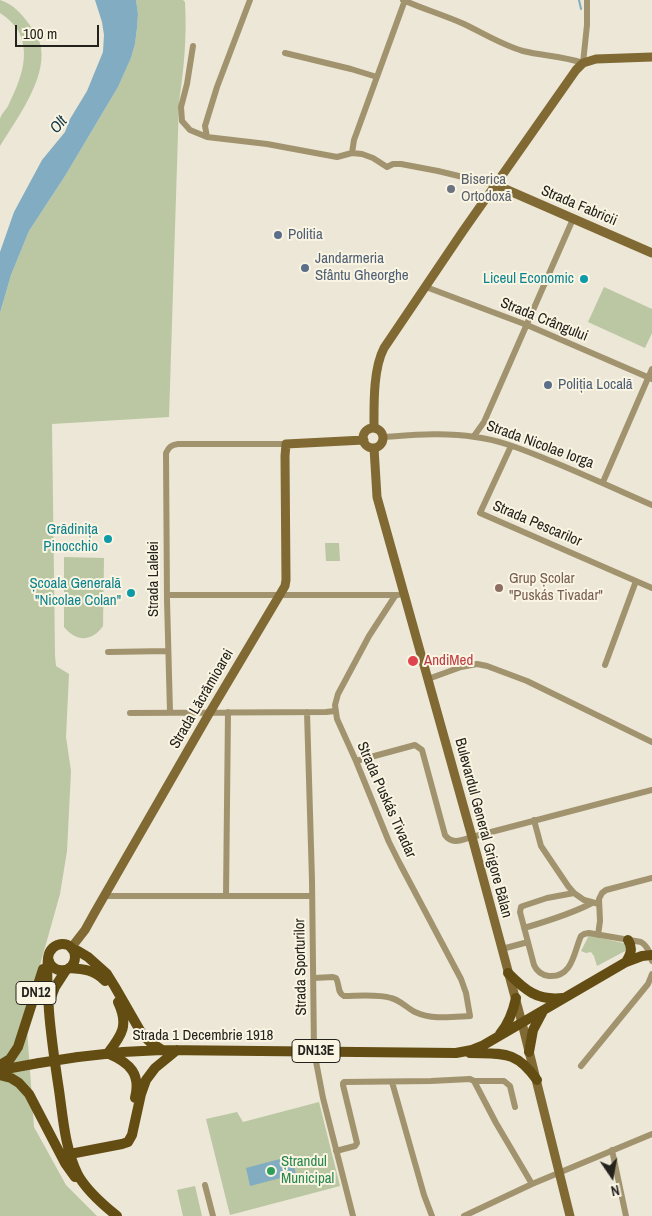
<!DOCTYPE html>
<meta charset="utf-8">
<style>
body{margin:0}
#map{position:relative;width:652px;height:1216px;overflow:hidden;background:#ece7d6;font-family:"Archivo Narrow",sans-serif}
canvas{display:block}
.north{position:absolute;left:587px;top:1151px;width:50px;height:50px;-webkit-text-stroke:4px #faf5e3;paint-order:stroke;rotate:168deg;font-size:14px;font-weight:700;line-height:20px;text-align:center;color:#24221c}
.north::after{content:'';display:block;margin:auto;width:18px;height:22px;background:#24221c;clip-path:polygon(50% 0,100% 100%,50% 72%,0 100%)}
.scale{position:absolute;left:15px;top:25px;width:84px;height:22px;box-sizing:border-box;border:2px solid #24221c;border-top:0;padding-left:6px;font-size:15px;line-height:18px;white-space:nowrap;color:#24221c;-webkit-text-stroke:4px #faf5e3;paint-order:stroke}
</style>
<div id="map">
<canvas width="652" height="1216"></canvas>
<div class="north">N</div>
<div class="scale">100 m</div>
</div>
<script>
const context = document.querySelector('canvas').getContext('2d');
context.lineJoin = 'round';
function fill(path, color) { context.fillStyle = color; context.fill(path, 'evenodd'); }
function stroke(path, color, width, dash) { context.strokeStyle = color; context.lineWidth = width; context.lineCap = dash ? 'butt' : 'round'; context.setLineDash(dash || []); context.stroke(path); }
function drawText(font, color, halo, rows, align = 'center') {
  context.font = font + ' "Archivo Narrow",sans-serif'; context.lineWidth = 4; context.setLineDash([]); context.textBaseline = 'middle'; context.strokeStyle = halo; context.fillStyle = color; for (const [text, x, y, turn = 0] of rows) {
    context.save(); context.translate(x, y); context.rotate((+turn || 0) * Math.PI / 180); context.textAlign = isNaN(turn) ? turn : align; if (halo) context.strokeText(text, 0, 0); context.fillText(text, 0, 0); context.restore();
  }
}
fill(new Path2D(`
 M0,0C13,4 21,13 29,24C34,31 40,39 41,48C46,80 16,120 0,146C0,138 0,126 0,119C1,114 6,110 8,106C19,83 31,57 19,32C15,25 7,17 0,13Z
 M136,0H183L185,2C187,37 184,68 179,102L169,417L52,424L55,656L56,666L69,674L66,737L71,771L67,851L60,894L26,1015L34,1127L66,1185L97,1216H0V313L11,275L29,231L65,176L118,87L131,58L135,44L137,28L138,14Z
 M604,287L652,309V333L645,348L588,322Z
 M325,543H339L340,561H326Z
 M64,557L104,558L103,626C92,642 76,642 64,627Z
 M589,935L627,944V950L597,966L594,956L591,952L586,953L581,951Z
 M319,1102L340,1186L230,1215L206,1119L237,1112L243,1122Z
 M195,1186L202,1216H183L177,1190Z`), '#bac7a2');
fill(new Path2D(`
 M95,0H136L138,14L137,28L135,44L131,58L118,87L65,176L29,231L11,275L0,313V252L14,212L42,160L65,132L70,119L87,91L103,52L104,35L102,22Z
 M291,1156L296,1174L250,1186L246,1168Z`), '#81acc2');
stroke(new Path2D(`
 M579,0L581,9`), '#81acc2', 2);
stroke(new Path2D(`
 M403,0C423,9 444,15 464,24C483,33 502,45 523,51C543,56 563,56 583,63L587,25V0
 M193,46L187,84L181,107L182,121L190,130L207,137L267,144L337,157L352,153L362,154L373,158L387,167L393,164H401L438,171L496,185
 M285,53L351,69L377,77
 M207,137L205,126L217,87L250,0
 M352,153L354,140L405,0
 M426,287L527,325L652,379
 M474,436L484,422L573,219
 M383,437C413,435 445,432 475,437C501,440 526,451 551,461C585,475 618,490 652,505
 M511,446L480,513L652,588
 M603,482L652,369
 M167,595H398
 M108,652L168,651
 M605,665L636,581
 M428,679L461,667L477,664L487,666L527,681L652,742
 M170,712L167,600L166,453C169,447 171,445 178,444H286
 M307,712L312,880L314,1051L323,1098L353,1216
 M130,713L326,712L335,711
 M356,761L415,745L422,750L445,835C452,845 462,840 472,837L652,790
 M534,820L541,846L568,886L574,893L584,900L599,904
 M574,893L547,898L523,906L521,907L520,912L534,965C537,972 542,975 549,976C573,978 574,951 581,936L584,934L589,933L641,942C648,946 650,954 652,961
 M104,896H312
 M226,896L228,712
 M524,928C548,921 571,914 592,903
 M598,935L600,921L599,899L602,893L606,890L652,878
 M502,949L528,942
 M314,978L333,977L336,978C340,985 337,993 344,996C358,996 378,994 391,998C400,1000 407,1008 415,1012C432,1020 452,1017 470,1016L466,993L461,979L400,864L389,842L356,761L337,719L335,705L338,694L369,636L395,596
 M581,1066L648,984L652,974
 M474,1081L496,1123L532,1184
 M392,1082L424,1195L432,1216
 M612,1150L626,1216
 M336,1151L355,1146L357,1143L343,1085V1083L344,1082L431,1081L470,1079L474,1081H504L510,1086L515,1107
 M205,1185L213,1216
 M464,1216L532,1184L652,1134`), '#a2936f', 6);
stroke(new Path2D(`
 M496,185L652,253
 M374,428C374,404 373,369 384,348L463,231L576,70L583,63L596,59L652,57
 M363 438a10 10 0 1 1 20 0a10 10 0 1 1-20 0Z
 M374,448L377,497L472,837L522,1023L570,1216
 M71,948L85,930L95,912L210,712L285,586L286,580L285,456L286,444L364,440`), '#806932', 9);
stroke(new Path2D(`
 M72,949L78,951L88,957L107,974L115,987L142,1034L150,1042L162,1050
 M48,958C52,976 75,973 75,957C74,939 50,940 48,958C46,976 48,993 49,1011C51,1038 55,1064 59,1090C63,1118 65,1149 78,1175C87,1191 102,1204 117,1216
 M626,962C631,954 633,948 628,940
 M69,968C84,969 95,970 105,981
 M508,973C525,990 537,1001 563,998
 M50,1000L55,987L66,970
 M500,1034C509,1023 513,1012 516,998
 M529,1052L533,1030L542,1013
 M108,1053C122,1035 129,1025 118,1002
 M470,1053C503,1054 516,1050 537,1080
 M109,1054C130,1063 141,1074 135,1098
 M78,1057L123,1052L162,1050L456,1053L472,1050L482,1046L626,962L642,956L652,955
 M0,1065L10,1059L18,1047L43,969
 M0,1070L39,1063
 M0,1075L11,1078L19,1083L29,1094L65,1163L75,1177
 M70,1154L122,1144L128,1142L132,1135L141,1094L146,1080L155,1068L177,1050`), '#634d13', 10);
stroke(new Path2D(`
 M39,1063L78,1057`), '#634d13', 10);
for (const [x, y, r, color] of [
 [451,189,5,"#6b7280"],
 [278,235,5,"#5c6f8a"],
 [305,268,5,"#5c6f8a"],
 [584,279,5,"#0f9aa8"],
 [548,385,5,"#5c6f8a"],
 [108,539,5,"#0f9aa8"],
 [499,588,5,"#8d6e63"],
 [131,593,5,"#0f9aa8"],
 [413,661,6,"#e0444e"],
 [271,1171,5,"#2e9e5b"]
]) { const dot = new Path2D(); dot.arc(x, y, r, 0, 2 * Math.PI); context.fillStyle = color; context.fill(dot); stroke(dot, '#faf5e3', 2); }
for (const [x, y, w] of [
 [36,993,40],
 [316,1051,48]
]) { const box = new Path2D(); box.roundRect(x - w / 2, y - 11.5, w, 23, 4); context.fillStyle = '#faf5e3'; context.fill(box); stroke(box, '#24221c', 1); }
drawText('bold 14px', '#24221c', null, [
 ["DN12",36,993],
 ["DN13E",316,1051]
]);
drawText('15px', '#5b616d', '#faf5e3', [
 ["Biserica",461,180],
 ["Ortodoxă",461,197]
], 'left');
drawText('15px', '#24221c', '#faf5e3', [
 ["Strada Fabricii",579,206,23],
 ["Strada Crângului",544,320,22],
 ["Strada Nicolae Iorga",540,445,20],
 ["Strada Pescarilor",537,524,23],
 ["Strada Lalelei",154,579,-90],
 ["Strada Lăcrămioarei",202,699,-60],
 ["Strada Puskás Tivadar",386,800,66],
 ["Bulevardul General Grigore Bălan",483,828,75],
 ["Strada Sporturilor",301,967,-91],
 ["Strada 1 Decembrie 1918",203,1036]
]);
drawText('15px', '#4e5e75', '#faf5e3', [
 ["Politia",288,235],
 ["Jandarmeria",315,259],
 ["Sfântu Gheorghe",315,276],
 ["Poliția Locală",558,385]
], 'left');
drawText('15px', '#0d838f', '#faf5e3', [
 ["Liceul Economic",574,279],
 ["Grădinița",98,530],
 ["Pinocchio",98,547],
 ["Școala Generală",121,584],
 ["\"Nicolae Colan\"",121,601]
], 'right');
drawText('15px', '#785e54', '#faf5e3', [
 ["Grup Școlar",509,579],
 ["\"Puskás Tivadar\"",509,596]
], 'left');
drawText('15px', '#be3a42', '#faf5e3', [
 ["AndiMed",424,661]
], 'left');
drawText('15px', '#27864d', '#faf5e3', [
 ["Ștrandul",281,1162],
 ["Municipal",281,1179]
], 'left');
drawText('italic 16px', '#113748', '#faf5e3', [
 ["Olt",59,125,-49]
]);
</script>
